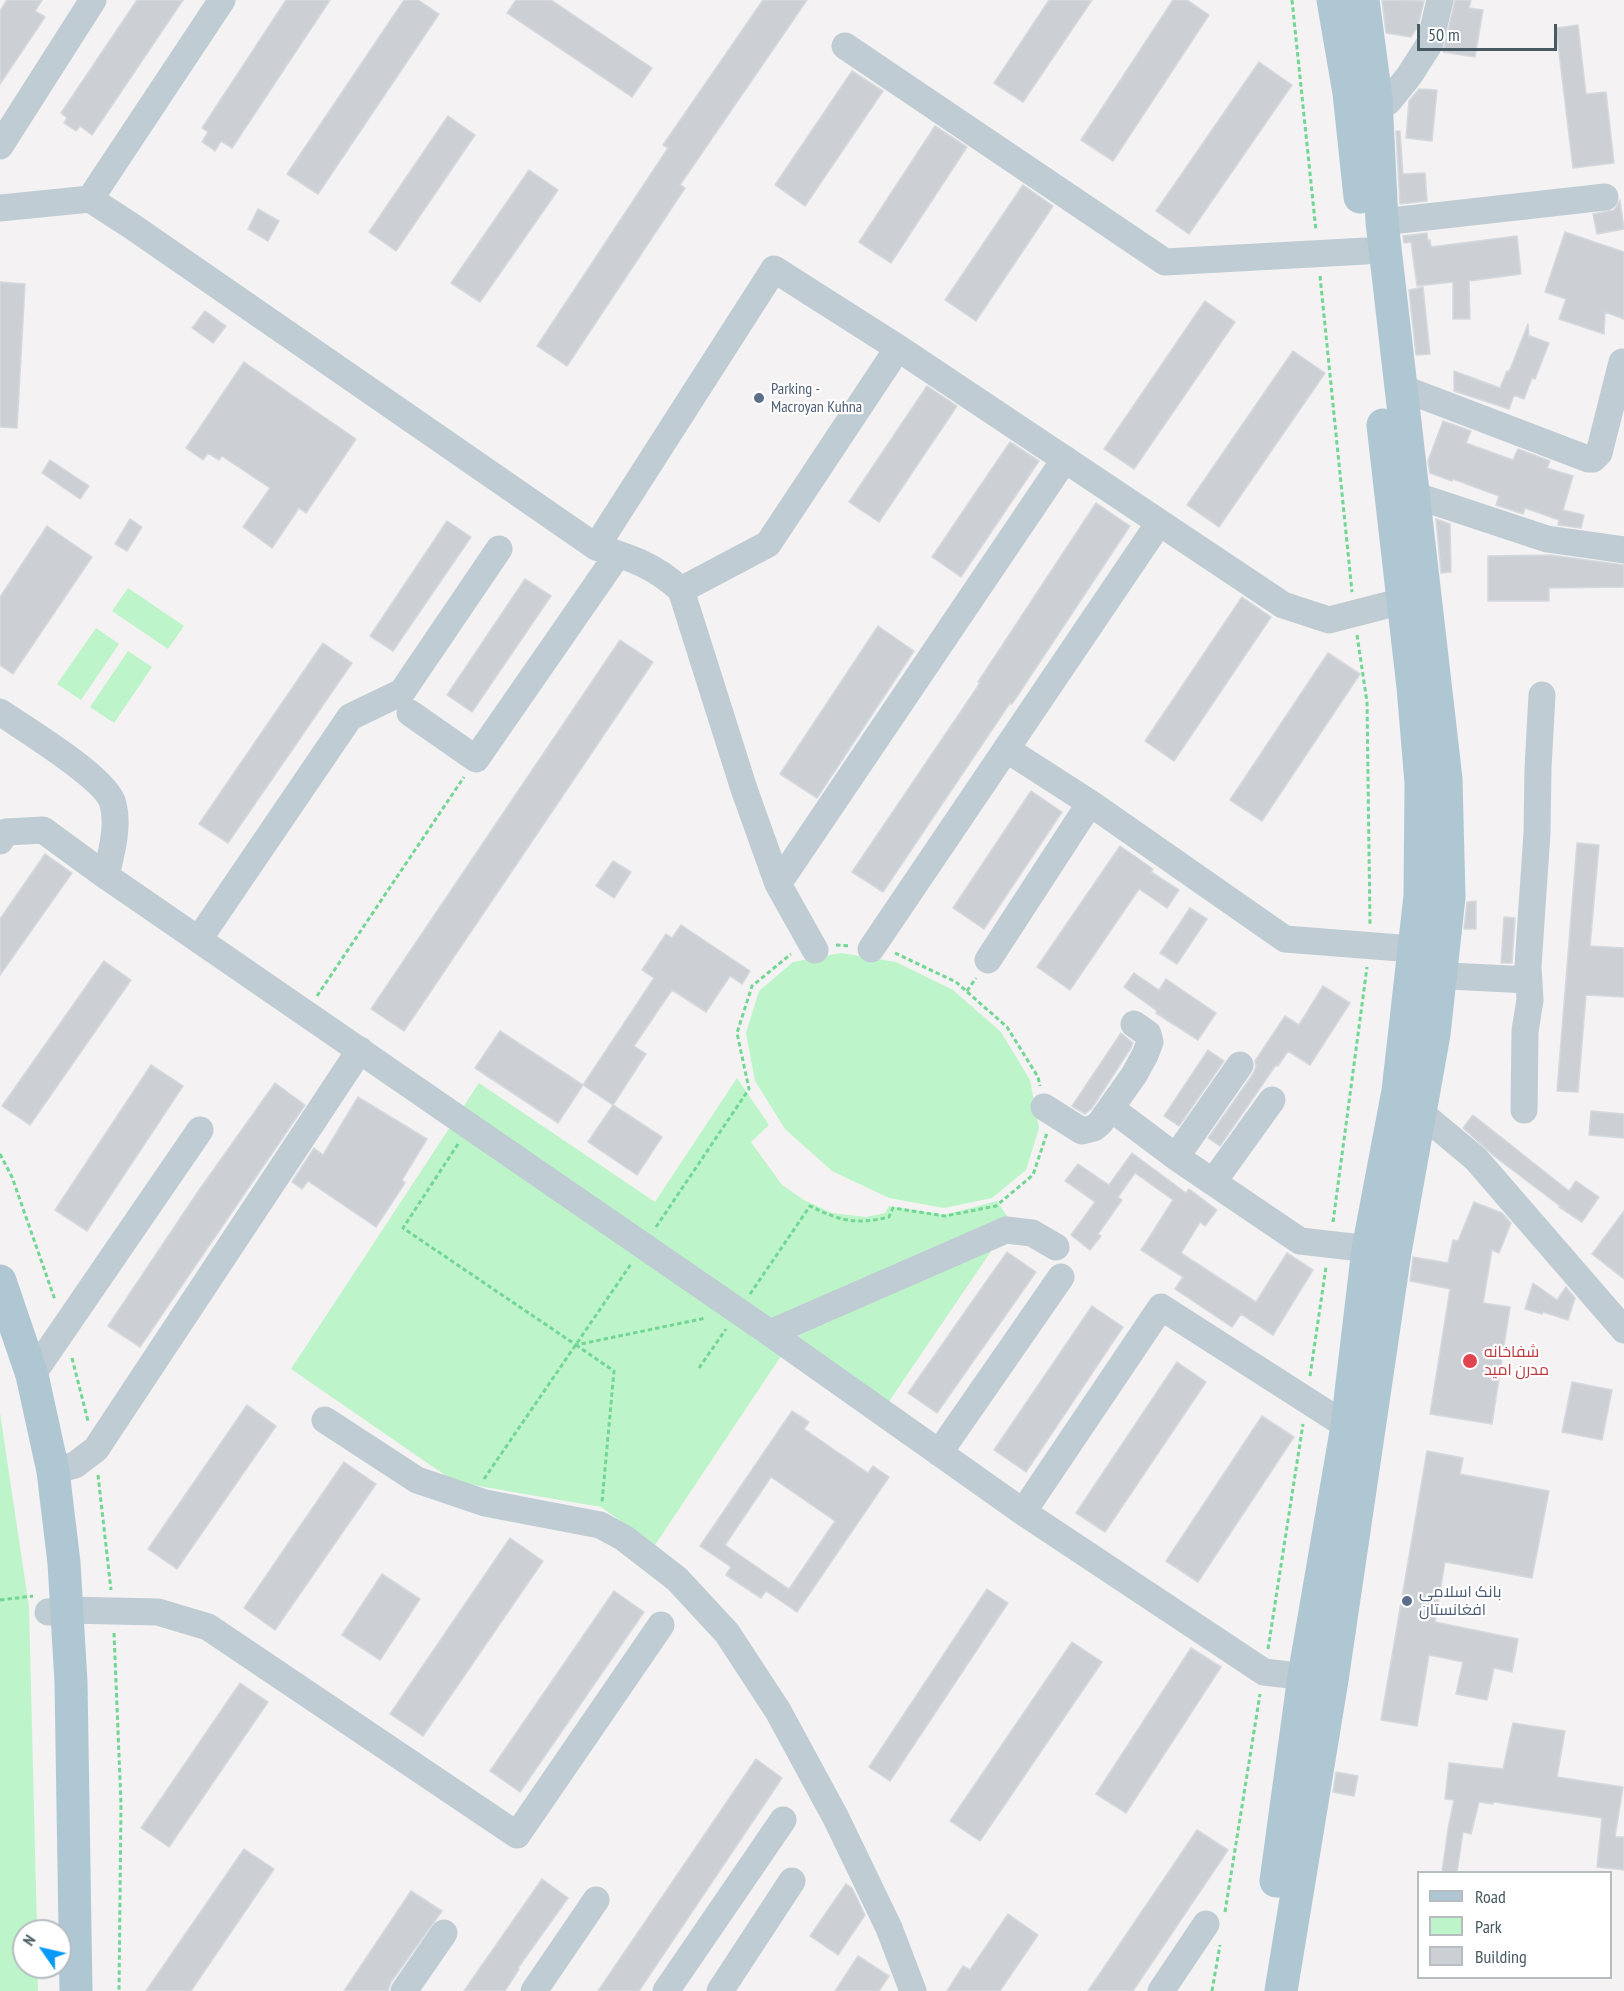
<!DOCTYPE html>
<meta charset="utf-8">
<style>
body{margin:0}
#map{position:relative;width:1624px;height:1991px;overflow:hidden;background:#f4f2f2;font-family:"PT Sans Narrow",sans-serif}
canvas{display:block}
.legend{position:absolute;left:1417px;top:1871px;width:195px;height:108px;box-sizing:border-box;background:#fff;border:2px solid #b5bdc0;margin:0;padding:8px 10px;list-style:none;font-size:18px;color:#475a62}
.legend li{display:flex;align-items:center;gap:12px;height:30px}
.legend b{width:30px;border:2px solid #b5bdc0}
.north{position:absolute;left:12px;top:1919px;width:60px;height:60px;box-sizing:border-box;background:#fff;border:2px solid #b5bdc0;border-radius:50%;rotate:304deg;font-size:16px;font-weight:700;line-height:24px;text-align:center;color:#475a62}
.north::after{content:'';display:block;margin:auto;width:21px;height:27px;background:#089af8;clip-path:polygon(50% 0,100% 100%,50% 72%,0 100%)}
.scale{position:absolute;left:1417px;top:24px;width:140px;height:27px;box-sizing:border-box;border:3px solid #475a62;border-top:0;padding-left:8px;font-size:18px;line-height:21px;white-space:nowrap;color:#475a62;-webkit-text-stroke:4px #fff;paint-order:stroke}
</style>
<div id="map">
<canvas width="1624" height="1991"></canvas>
<ul class="legend">
<li><b style="height:8px;background:#afc7d3"></b>Road</li>
<li><b style="height:16px;background:#bef4ca"></b>Park</li>
<li><b style="height:16px;background:#ccd0d5"></b>Building</li>
</ul>
<div class="north">N</div>
<div class="scale">50 m</div>
</div>
<script>
const context = document.querySelector('canvas').getContext('2d');
context.lineJoin = 'round';
function fill(path, color) { context.fillStyle = color; context.fill(path, 'evenodd'); }
function stroke(path, color, width, dash) { context.strokeStyle = color; context.lineWidth = width; context.lineCap = dash ? 'butt' : 'round'; context.setLineDash(dash || []); context.stroke(path); }
function drawText(font, color, halo, rows, align = 'center') {
  context.font = font + ' "PT Sans Narrow",Cairo,sans-serif'; context.lineWidth = 4.5; context.setLineDash([]); context.textBaseline = 'middle'; context.strokeStyle = halo; context.fillStyle = color; for (const [text, x, y, turn = 0] of rows) {
    context.save(); context.translate(x, y); context.rotate((+turn || 0) * Math.PI / 180); context.textAlign = isNaN(turn) ? turn : align; if (halo) context.strokeText(text, 0, 0); context.fillText(text, 0, 0); context.restore();
  }
}
fill(new Path2D(`
 M128,588L184,626L168,649L112,611Z
 M96,628L119,644L81,700L57,684Z
 M128,651L152,667L114,723L90,707Z
 M841,953L896,962L953,990L1001,1032L1030,1080L1039,1128L1026,1170L992,1198L944,1208L889,1198L832,1171L785,1129L755,1081L746,1033L759,991L793,962Z
 M737,1078L769,1125L751,1142L782,1185L804,1200L832,1213L866,1217L885,1213L889,1206L944,1215L997,1201L1011,1222L877,1419L783,1353L655,1545L601,1507L455,1482L291,1369L479,1083L655,1202Z
 M0,1413L29,1607L37,1931H24V1967H37L38,1991H0Z`), '#bef4ca');
const building = new Path2D(`
 M7,0H42L35,11L45,17L0,84V11Z
 M137,0H183L92,135L80,126L76,131L64,123L67,118L61,113Z
 M286,0H330L232,148L221,141L215,151L202,142L208,132L202,128Z
 M404,0H418L439,14L318,194L287,174Z
 M516,0H551L652,68L632,97L507,13Z
 M763,0H807L680,185L685,188L567,366L537,346L668,148L663,145Z
 M1049,0H1092L1023,102L994,83Z
 M1173,0H1187L1209,15L1113,161L1081,140Z
 M1382,0L1424,1L1418,26L1411,37L1386,33Z
 M1455,0H1471L1469,8L1483,10L1475,57L1443,52Z
 M1578,25L1586,94L1606,92L1614,163L1573,168L1556,28Z
 M1259,62L1292,85L1189,234L1156,211Z
 M852,71L883,91L805,206L775,185Z
 M1419,89L1437,90L1432,141L1406,138L1409,101Z
 M448,116L475,135L396,251L369,232Z
 M935,126L967,147L891,263L859,242Z
 M1396,131H1400L1403,174L1425,173L1427,201L1400,204Z
 M529,170L558,190L480,302L451,283Z
 M1023,185L1053,206L976,321L945,300Z
 M1620,200L1624,229L1597,234L1593,214L1614,210Z
 M258,209L279,221L268,241L248,229Z
 M1565,232L1624,252V319L1605,312L1604,334L1559,319L1566,299L1545,292Z
 M1427,233L1428,241L1430,240L1431,247L1517,236L1521,274L1469,281L1470,319H1453V282L1417,286L1411,242L1404,243L1403,236Z
 M0,282L25,284L17,428L0,427Z
 M1423,287L1430,354L1416,355L1409,290Z
 M1205,301L1235,322L1134,469L1104,449Z
 M205,311L226,326L213,343L192,328Z
 M1528,324L1529,338L1530,336L1549,343L1535,379L1532,378L1524,399L1514,395L1509,409L1454,391V371L1500,388L1507,371L1509,372Z
 M1293,351L1325,373L1219,527L1187,505Z
 M244,362L356,439L306,513L299,508L272,548L243,527L270,488L222,456L219,460L208,453L203,460L186,448Z
 M927,386L957,406L879,522L849,502Z
 M1443,421L1471,431L1466,443L1513,460L1518,449L1550,461L1547,468L1573,476L1563,510L1584,515L1581,528L1558,525L1559,520L1525,508L1523,514L1496,505L1499,496L1453,479L1452,481L1430,473L1428,461Z
 M1010,442L1039,461L961,577L932,557Z
 M50,460L89,486L80,499L42,473Z
 M1096,503L1130,526L1012,704L1010,703L883,892L852,872L980,683L978,682Z
 M130,519L142,527L127,551L115,544Z
 M1436,519L1450,524L1451,572L1441,573Z
 M447,521L471,537L393,651L370,636Z
 M47,526L92,557L13,674L0,665V597Z
 M1550,555L1624,565V587L1549,588V601H1488V556Z
 M525,579L551,596L472,712L447,695Z
 M1242,597L1271,617L1174,761L1145,741Z
 M878,626L914,651L817,798L780,774Z
 M620,640L653,662L404,1031L371,1009Z
 M323,643L352,663L228,843L199,824Z
 M1328,653L1360,674L1262,821L1230,800Z
 M1031,791L1062,812L984,929L953,908Z
 M1577,843L1599,845L1590,946L1624,948V997L1586,995L1578,1092L1557,1091Z
 M1120,846L1153,869L1151,872L1179,890L1167,908L1139,889L1070,990L1037,967Z
 M45,854L72,873L0,975V919Z
 M613,861L631,872L614,898L596,886Z
 M1476,901V929H1464L1467,902Z
 M1190,908L1207,919L1177,964L1160,953Z
 M1504,917L1515,918L1512,963H1501Z
 M681,925L750,971L742,984L730,976L706,1012L672,990L634,1046L646,1054L613,1105L662,1137L637,1175L588,1142L613,1105L583,1085L654,978L642,970L666,934L672,938Z
 M104,961L131,980L30,1125L2,1106Z
 M1134,973L1159,990L1166,979L1216,1013L1198,1040L1156,1013L1157,1011L1124,987Z
 M1323,986L1350,1003L1310,1065L1288,1051L1278,1066L1276,1065L1220,1146L1208,1138L1253,1074L1256,1067L1255,1061L1285,1016L1299,1025Z
 M500,1031L583,1085L558,1123L475,1068Z
 M1121,1033L1133,1043L1131,1048L1092,1108L1085,1114L1072,1106Z
 M1208,1050L1224,1061L1179,1126L1164,1116Z
 M151,1065L183,1086L87,1231L55,1210Z
 M275,1083L305,1105L140,1347L108,1326L197,1193Z
 M358,1097L427,1139L402,1180L405,1183L376,1227L308,1181L302,1189L292,1182L314,1148L323,1155Z
 M1591,1111L1624,1114V1138L1589,1135Z
 M1473,1115L1569,1191L1576,1181L1599,1197L1582,1222L1559,1207L1560,1206L1494,1156L1463,1128Z
 M1132,1153L1186,1193L1189,1189L1217,1210L1205,1226L1200,1222L1181,1253L1256,1302L1287,1253L1313,1270L1273,1335L1241,1314L1232,1327L1175,1289L1183,1277L1141,1250L1173,1200L1135,1173L1118,1197L1122,1200L1098,1234L1101,1236L1090,1250L1071,1235L1095,1202L1065,1181L1078,1164L1109,1185Z
 M1474,1202L1502,1213L1511,1223L1499,1253L1492,1250L1483,1303L1510,1307L1492,1424L1430,1414L1450,1289L1410,1281L1413,1257L1448,1263L1453,1240L1458,1241Z
 M1624,1211V1279L1592,1254Z
 M1007,1252L1036,1272L937,1413L908,1393Z
 M1533,1283L1557,1300L1566,1287L1575,1298L1568,1320L1543,1312L1542,1314L1525,1309Z
 M1092,1306L1123,1327L1026,1472L994,1450Z
 M1177,1362L1206,1382L1105,1532L1076,1513Z
 M1572,1382L1612,1390L1602,1440L1562,1432Z
 M247,1405L276,1426L177,1569L148,1549Z
 M792,1411L809,1422L804,1429L868,1473L873,1466L889,1477L797,1612L766,1591L761,1598L726,1575L731,1567L700,1546ZM771,1477L835,1521L789,1589L725,1545Z
 M1262,1416L1294,1437L1198,1582L1166,1561Z
 M1427,1451L1463,1458L1460,1474L1549,1491L1532,1578L1445,1562L1435,1622L1518,1639L1512,1672L1494,1668L1487,1700L1456,1694L1463,1662L1429,1655L1417,1726L1381,1720Z
 M344,1462L376,1484L275,1630L244,1608Z
 M510,1538L543,1561L423,1736L390,1714Z
 M382,1574L420,1599L380,1660L342,1635Z
 M987,1589L1008,1603L890,1781L869,1767Z
 M614,1591L644,1612L520,1792L490,1771Z
 M1072,1642L1102,1662L980,1841L950,1821Z
 M1191,1648L1221,1667L1126,1813L1096,1794Z
 M240,1683L268,1702L169,1847L141,1828Z
 M1513,1723L1565,1731L1557,1777L1623,1787L1615,1837H1624V1870L1597,1867L1602,1818L1494,1802L1493,1804L1479,1802L1471,1834L1463,1832L1457,1872H1442L1448,1829L1454,1800L1445,1799L1449,1763L1503,1769Z
 M756,1759L782,1778L639,1991H598Z
 M1336,1772L1358,1776L1354,1796L1333,1792Z
 M1197,1830L1228,1850L1133,1991H1088Z
 M244,1849L274,1869L191,1991H146Z
 M542,1879L568,1898L518,1968L519,1969L505,1991H464Z
 M846,1884L852,1888L865,1915L838,1955L810,1936Z
 M411,1891L442,1911L391,1982L388,1991H344Z
 M1008,1914L1038,1935L1000,1991H947L963,1966L970,1970Z
 M858,1956L889,1976L879,1991H835Z`);
fill(building, '#ccd0d5');
stroke(building, '#d5d9de', 1.5);
stroke(new Path2D(`
 M1292,0L1316,231
 M1320,276L1352,592
 M1357,635L1367,702L1370,924
 M836,945L850,946
 M895,953L956,982L1007,1027L1038,1077L1040,1086
 M967,991L976,978
 M317,996L464,777
 M458,1144L403,1228L576,1345L706,1318
 M0,1154L12,1177L55,1300
 M1333,1222L1367,967
 M656,1227L749,1089L737,1033L752,986L791,954
 M750,1294L810,1206C840,1221 856,1225 889,1217L893,1208L945,1216L996,1206L1033,1175L1047,1133
 M576,1345L614,1371L602,1502
 M72,1358L88,1421
 M699,1368L726,1329
 M1310,1376L1326,1267
 M98,1475L111,1590
 M484,1479L631,1264
 M0,1600L33,1596
 M114,1633L121,1804L119,1991
 M1268,1649L1303,1424
 M1225,1912L1260,1694
 M1212,1991L1220,1945`), '#72d694', 3, [4.5, 3]);
stroke(new Path2D(`
 M845,46L1165,262L1366,251
 M1376,98L1388,102L1409,76L1430,43L1440,0
 M0,146L93,0
 M90,199L222,0
 M0,208L90,199L133,227L596,547C631,558 654,565 681,590L744,789L778,884L815,950
 M1382,222L1605,197
 M1402,388L1588,459H1593L1599,453L1622,362
 M1395,497L1414,495L1547,539L1624,550
 M596,547L774,269L898,348L1283,605L1329,620L1403,601
 M681,590L768,544L898,348
 M0,712C24,729 107,778 113,804C119,826 111,854 106,876
 M410,713L476,759L618,554
 M1006,749L1090,803L1285,939L1413,949
 M0,841L6,832L43,830L106,876L770,1333L1023,1512L1264,1672L1324,1679
 M778,884L1065,459
 M199,939L350,717L402,692L499,549
 M871,949L1159,523
 M988,960L1090,803
 M1441,967L1449,976L1529,980
 M1044,1107L1082,1131L1094,1128L1100,1123L1134,1075L1145,1055L1150,1042L1148,1034L1134,1024
 M1112,1109L1176,1157L1300,1241L1388,1251
 M1524,1110L1525,1031L1530,1000L1528,966L1537,833L1538,768L1542,695
 M1421,1113L1476,1159L1624,1330
 M1176,1157L1240,1065
 M1213,1182L1272,1100
 M770,1333L1006,1230L1032,1233L1056,1247
 M32,1375L200,1130
 M325,1420L417,1480L485,1503L600,1525L624,1538L677,1579L727,1633L778,1711L836,1818L889,1928L913,1991
 M939,1453L1061,1277
 M53,1471L75,1465L96,1449L360,1050
 M1023,1512L1161,1307L1347,1426
 M48,1612L67,1610L158,1612L208,1627L517,1835L661,1625
 M404,1991L444,1933
 M534,1991L596,1900
 M666,1991L783,1820
 M720,1991L792,1881
 M1161,1991L1206,1924`), '#bfccd3', 27);
stroke(new Path2D(`
 M1333,0L1349,93L1360,197
 M0,1281L32,1375L53,1471L64,1563L71,1682L76,1991
 M1276,1881L1304,1676L1347,1426L1368,1249L1398,1091L1420,896L1421,783L1413,687L1383,425
 M1281,1991L1332,1680L1395,1252L1434,1034L1449,897L1446,779L1382,222L1376,98L1363,0`), '#afc7d3', 33);
for (const [x, y, r, color] of [
 [759,398,6,"#5c6f8a"],
 [1470,1361,8,"#e0444e"],
 [1407,1601,6,"#5c6f8a"]
]) { const dot = new Path2D(); dot.arc(x, y, r, 0, 2 * Math.PI); context.fillStyle = color; context.fill(dot); stroke(dot, '#fff', 2); }
drawText('16px', '#4e5e75', '#fff', [
 ["Parking -",771,389],
 ["Macroyan Kuhna",771,407],
 ["بانک اسلامی",1419,1592],
 ["افغانستان",1419,1610]
], 'left');
drawText('16px', '#be3a42', '#fff', [
 ["شفاخانه",1484,1352],
 ["مدرن امید",1484,1370]
], 'left');
</script>
